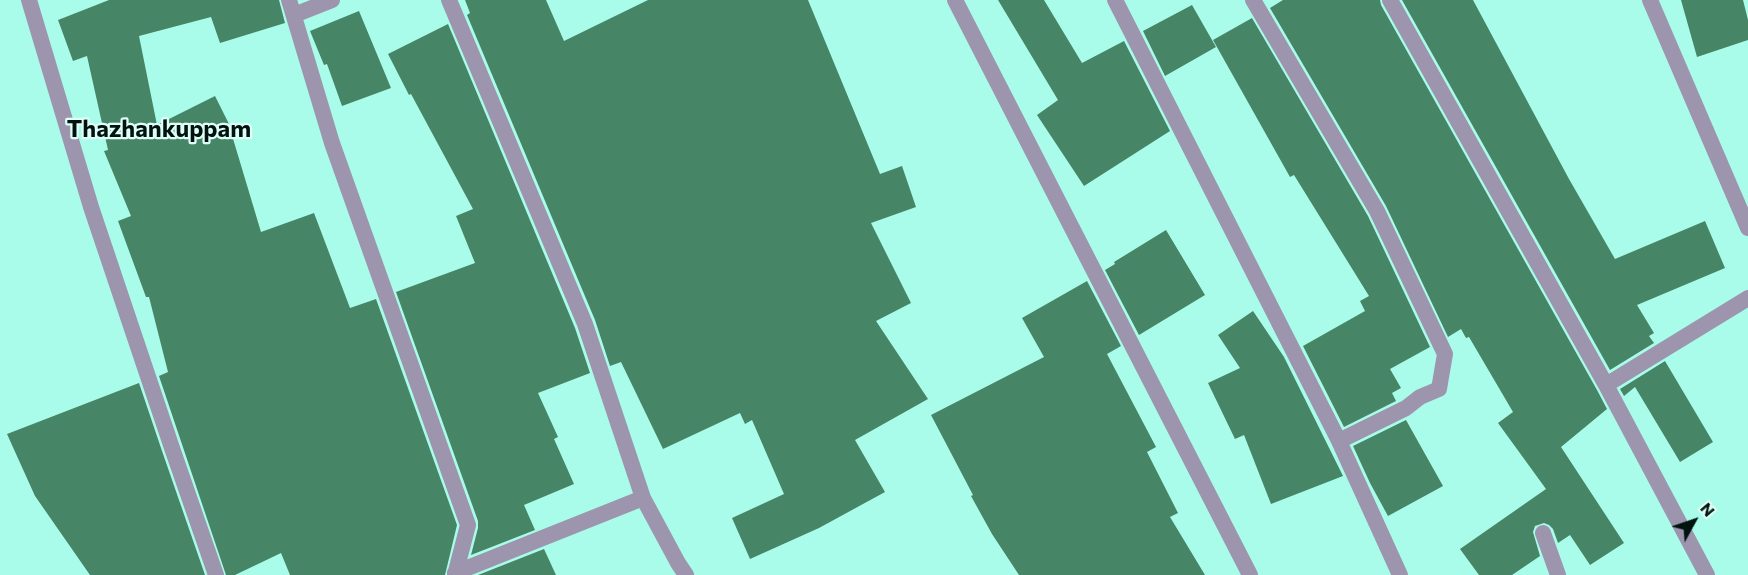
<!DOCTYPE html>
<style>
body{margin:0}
#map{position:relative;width:1748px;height:575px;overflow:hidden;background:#aafcea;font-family:Commissioner,sans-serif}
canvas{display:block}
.north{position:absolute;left:1664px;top:491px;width:60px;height:60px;-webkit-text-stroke:4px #dffef7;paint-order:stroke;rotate:50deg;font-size:16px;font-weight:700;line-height:24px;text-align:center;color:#00130f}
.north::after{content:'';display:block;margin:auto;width:21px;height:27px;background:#00130f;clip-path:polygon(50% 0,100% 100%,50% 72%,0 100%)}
</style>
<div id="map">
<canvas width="1748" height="575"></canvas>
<div class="north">N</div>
</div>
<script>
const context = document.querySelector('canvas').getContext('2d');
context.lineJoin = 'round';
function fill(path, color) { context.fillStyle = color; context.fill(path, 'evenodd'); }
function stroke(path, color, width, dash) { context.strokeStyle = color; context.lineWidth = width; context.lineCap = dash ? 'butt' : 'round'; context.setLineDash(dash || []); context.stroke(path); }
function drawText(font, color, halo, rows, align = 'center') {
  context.font = font + ' Commissioner,sans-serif'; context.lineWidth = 4.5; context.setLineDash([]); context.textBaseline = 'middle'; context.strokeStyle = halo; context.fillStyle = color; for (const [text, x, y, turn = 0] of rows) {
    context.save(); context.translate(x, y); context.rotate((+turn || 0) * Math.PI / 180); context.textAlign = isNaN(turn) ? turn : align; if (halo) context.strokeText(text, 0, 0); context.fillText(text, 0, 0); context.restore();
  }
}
fill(new Path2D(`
 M109,0H279L285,23L220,43L211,17L139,36L157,125L215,96L228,122L261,232L314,213L350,308L376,299L457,525L445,575H290L281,553L235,575H226L159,376L168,372L149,297H146L118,221L131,216L104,151L108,150L87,56L73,61L58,20Z
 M465,0H546L564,41L648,0H808L880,174L902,166L916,207L871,223L911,303L876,321L928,399L855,440L885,492L819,528L750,559L732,518L784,494L752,420L745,424L740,413L663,449L621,362L610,366L595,320L467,15L470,13Z
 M998,0H1044L1082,63L1124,41L1170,131L1084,186L1037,115L1058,100Z
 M1283,0H1380L1381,5L1597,390L1607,409L1561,447L1624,543L1590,565L1570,535L1558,543L1553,529L1549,525L1544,523L1535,526L1533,532L1540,556L1512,575H1479L1460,549L1546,489L1498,423L1513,412L1469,337L1466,338L1461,329L1448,337L1386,206L1270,8Z
 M1402,0H1473L1569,179L1615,259L1705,221L1725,268L1637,305L1654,333L1649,336L1654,343L1610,370Z
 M1681,0H1743L1748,20V40L1697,57Z
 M1192,5L1216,47L1165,76L1143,31Z
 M359,11L391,88L342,106L327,64L324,65L310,31Z
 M1252,18L1368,216L1430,347L1390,369L1401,388L1392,393L1396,401L1344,427L1303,346L1365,311L1360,301L1369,296L1294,175L1290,177L1213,40Z
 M448,24L575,328L590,373L538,393L558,437L554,439L574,484L524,505L535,530L471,555L478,528V521L396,292L475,263L456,216L473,209L411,94L409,95L388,54Z
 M1166,230L1205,295L1139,335L1105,270L1115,264L1114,262Z
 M1087,281L1121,346L1107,354L1156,447L1147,452L1178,513L1170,517L1205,575H1019L992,534L971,496L973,495L931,415L1044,357L1022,318Z
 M1253,311L1284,357L1343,476L1271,504L1244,435L1235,439L1208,383L1240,368L1218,335Z
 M1665,361L1713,442L1680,462L1635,387L1624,396L1620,389Z
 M139,383L162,451L205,575H90L35,496L7,434Z
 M1406,420L1443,486L1388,516L1370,483L1353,446Z
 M544,549L556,575H478Z`), '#468565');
stroke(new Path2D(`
 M29,0L91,207L172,448L216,575
 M289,0L332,143L468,525L455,575
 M449,0L585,324L643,498L678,563L686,575
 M955,0L1250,575
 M1115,0L1339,441L1400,575
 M1253,0L1377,211L1445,354L1439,389L1420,397L1406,408L1339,441
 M1390,0L1606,385L1707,575
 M1650,0L1748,228
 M294,15L332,0
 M1606,385L1748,298
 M1543,533L1558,575
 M455,573L643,498`), '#9d95ae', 16);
drawText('bold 24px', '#00130f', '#dffef7', [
 ["Thazhankuppam",159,129]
]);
</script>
